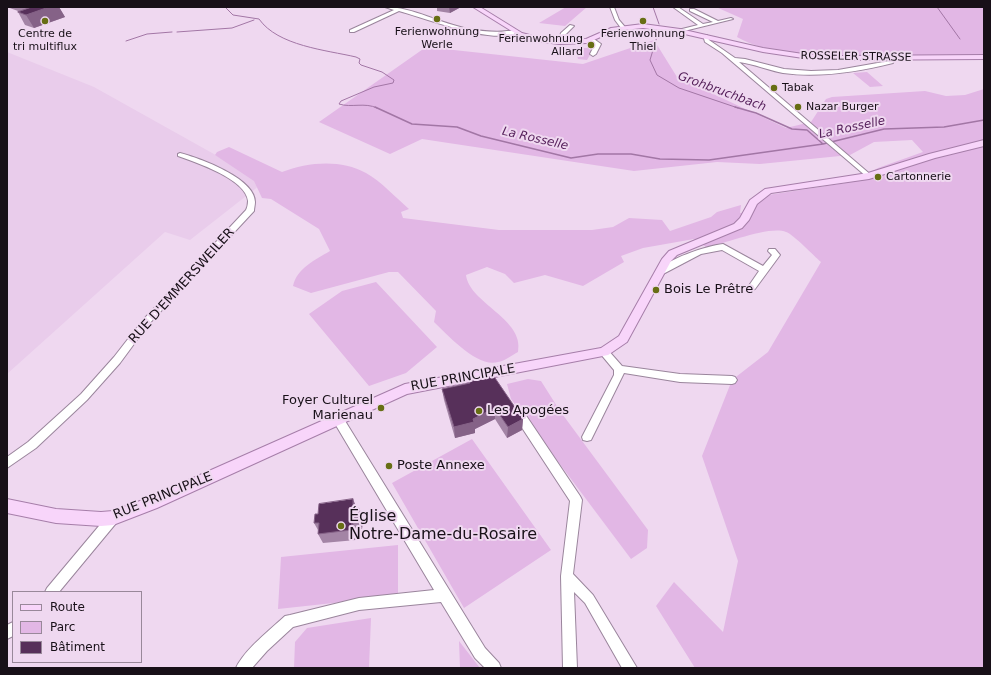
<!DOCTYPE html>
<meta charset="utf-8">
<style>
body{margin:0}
#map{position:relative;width:991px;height:675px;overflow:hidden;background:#efd8f0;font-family:"DejaVu Sans",sans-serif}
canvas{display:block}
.frame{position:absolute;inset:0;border:8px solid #181018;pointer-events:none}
.legend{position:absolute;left:12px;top:591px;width:130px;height:72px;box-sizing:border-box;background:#efd8f0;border:1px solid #99889a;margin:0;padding:5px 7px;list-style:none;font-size:12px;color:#181018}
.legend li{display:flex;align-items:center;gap:8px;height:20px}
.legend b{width:20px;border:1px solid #99889a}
</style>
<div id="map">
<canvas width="991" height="675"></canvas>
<div class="frame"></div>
<ul class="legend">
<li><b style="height:5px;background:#f8d5fa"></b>Route</li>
<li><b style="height:11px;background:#e2b7e5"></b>Parc</li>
<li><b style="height:11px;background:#57305a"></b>Bâtiment</li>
</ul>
</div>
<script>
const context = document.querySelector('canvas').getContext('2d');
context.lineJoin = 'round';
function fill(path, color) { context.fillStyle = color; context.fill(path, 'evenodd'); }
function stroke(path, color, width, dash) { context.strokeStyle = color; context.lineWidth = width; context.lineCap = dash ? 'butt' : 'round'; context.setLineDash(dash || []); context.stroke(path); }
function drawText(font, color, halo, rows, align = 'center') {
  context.font = font + ' "DejaVu Sans",sans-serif'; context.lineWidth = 4; context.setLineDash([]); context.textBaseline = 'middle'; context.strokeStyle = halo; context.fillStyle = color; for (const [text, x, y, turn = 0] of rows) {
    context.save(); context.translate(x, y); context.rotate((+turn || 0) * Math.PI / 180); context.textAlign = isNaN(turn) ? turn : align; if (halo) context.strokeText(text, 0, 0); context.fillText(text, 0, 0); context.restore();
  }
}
fill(new Path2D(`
 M7,52L94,87L264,182L190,240L165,232L7,374Z`), '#e9cceb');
fill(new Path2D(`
 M566,7H587L565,26L539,23Z
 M716,7H984V55C948,56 913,56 877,56C832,56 778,60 737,37L743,19Z
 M654,40L677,77L786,128L811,122L826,99L832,97L925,91L946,96L965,95L984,89V668H695L656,606L674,582L723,632L738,561L702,456L732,380L768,352L821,262C814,256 793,234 786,232C770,225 725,244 706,247L694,239L643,248L621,256L624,262L583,286L545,275L514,283L505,274L487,267L466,275C469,303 525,319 518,352C512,355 505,361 498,362C477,368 448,335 434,322L436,311L398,272H389L311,293L293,286C297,268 315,260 330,251L319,229L271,199L262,198L254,181L215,155L217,152L229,147L282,172C308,162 341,159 366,173C381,181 396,198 409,209L401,212L403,218L499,230H592L613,227L629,218L662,220L670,231L711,217L717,212L741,205L740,213L753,211L758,202L768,195L852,182L878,168L923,152L912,140L874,142L850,155L760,164L717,162L634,171L422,139L390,154L319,122L426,47L583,64Z
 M580,48H594L587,60L578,59L576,52L579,53Z
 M867,72L883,86L870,87L853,73Z
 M376,282L437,347L406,373L369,386L309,314L342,291Z
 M528,379L541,381L560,411L648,530L647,548L631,559L511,399L507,384Z
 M472,439L551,550L464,608L392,483Z
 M398,545V596L278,609L281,557Z
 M371,618L369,668H294L295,642L307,628Z
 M459,641L480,668H460Z`), '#e2b7e5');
stroke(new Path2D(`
 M225,7L233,15L259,19C278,46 326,50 356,57L360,59L359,63L361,65L382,72L394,80L393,83L374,87L341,101L339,104C351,108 365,102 377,108
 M653,7L659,24
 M937,7L960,39
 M659,30L650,60L657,75L679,88L738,108
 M177,32L232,28L254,20
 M126,41L147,34L172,32`), '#a276a5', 1);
stroke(new Path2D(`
 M375,107L412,124L457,127L481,136L571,158L598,154H631L660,159L709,160L823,144L884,129L944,127L984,120
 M735,107L756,113L792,129L807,130L823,144`), '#a276a5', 1.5);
const minor = new Path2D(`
 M385,7C413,7 441,24 469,29C482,31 494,33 507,31C511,31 515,30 518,32C495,46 425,18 399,11L354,32H350V30L394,10Z
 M610,7H614L619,20L625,27V28H621L615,20Z
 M673,7H678L703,24L713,22L690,11V9H694L718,21L731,18L733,19L680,32L678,31V30L698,25Z
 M570,25L574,26L565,35L561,43H557L561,33Z
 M703,35H707L709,40L735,58L745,59L784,69L811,71L838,70L889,61L891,57H895L893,63C857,72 820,78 783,73C768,70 754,64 739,62L871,175V177H867L722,53L705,42Z
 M591,37L601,44L596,54L593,56L590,54L595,44L588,39Z
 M180,153C199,158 255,178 255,202C255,205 254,208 254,211L148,325L120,363L87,400L36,448L7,468V457L28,442L81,394L114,357L142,321L246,210C247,208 248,204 248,201C246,179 195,162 178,156V154Z
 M723,244L763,266L772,255L768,251L769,249H775L780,255L755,289L752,290L748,287L759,271L722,250L701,254L663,274H657L656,272C667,259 706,246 723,244Z
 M604,348L607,349L622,366L680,374L732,376L735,377L737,380L735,383L732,384L680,382L624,373L591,440L587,441L583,440L582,437L614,375V370L599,352L601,349Z
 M517,407L521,408L580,496L582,500L573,574L593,595L637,668H622L585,603L574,592L577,668H563L561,576L570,501L513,414L512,411L513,408Z
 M338,415L342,416L485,648L499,663L501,668H485L475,658L441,602L359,610L293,627L267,651L252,668H236C244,650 271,629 285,616L290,615L359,598L434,590L334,422L333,419L334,416Z
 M113,513L117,514L119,518L117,522L59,592H45L47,588L109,514Z
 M13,622V636L7,639V625Z`);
const major = new Path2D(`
 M473,7H480L522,33L537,37L559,40L586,39L611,28L643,24L680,29L763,48L803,54L839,56L984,55V59L839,60L803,58L763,52L680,33L643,28L614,31L587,43L559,44L536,41L518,35Z
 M984,140V146L935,158L869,179L771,193L757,204L749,220L742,228L677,255L671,261L627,342L608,355L407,394L157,508L113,525L101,526L56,523L7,513V499L56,509L101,512L113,511L148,498L405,384L601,348L619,336L662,259L669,251L734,224L740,218L750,200L765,189L868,173L929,154Z`);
stroke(minor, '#9a859c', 2);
stroke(major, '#a67ea9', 2);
fill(minor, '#fff');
fill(major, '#f8d5fa');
fill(new Path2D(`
 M7,7H59L65,17L34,28L25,25L18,12V11Z
 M437,7H461L450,13L437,11Z
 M484,379L523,419L522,430L507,438L495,419L475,429V433L455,438L444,400L442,389L469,383V381Z
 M357,508H359L363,518L362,529L356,530V540L323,543L318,534V530L314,523Z`), '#a384a5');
fill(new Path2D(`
 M44,7H59L65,17L34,28L26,15Z
 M449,7H461L450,13Z
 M495,408V419L475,429V433L455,438L454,427L473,419Z
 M523,419L522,430L507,438L508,427Z
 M353,499L357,509H353Z
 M359,508L363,518L362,529L359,520Z
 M352,521L356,530V540L351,530Z`), '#856287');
const building = new Path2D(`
 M32,7H49L26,15L18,12Z
 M482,375L484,379L493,375L523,419L508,427L495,408L473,419L474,422L454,427L442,389L470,383L469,381Z
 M353,499V509L359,508V520L352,521L351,530L318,534L319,523H314L315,514H318L319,504Z`);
fill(building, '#57305a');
stroke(building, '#856287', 1);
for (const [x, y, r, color] of [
 [437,19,4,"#676e14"],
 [45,21,4,"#676e14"],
 [643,21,4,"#676e14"],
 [591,45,4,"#676e14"],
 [774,88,4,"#676e14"],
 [798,107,4,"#676e14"],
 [878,177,4,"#676e14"],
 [656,290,4,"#676e14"],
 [381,408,4,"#676e14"],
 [479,411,4,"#676e14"],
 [389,466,4,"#676e14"],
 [341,526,4,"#676e14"]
]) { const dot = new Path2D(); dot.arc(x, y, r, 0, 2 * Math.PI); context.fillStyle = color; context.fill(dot); stroke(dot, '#efd8f0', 1.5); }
drawText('11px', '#181018', '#efd8f0', [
 ["Ferienwohnung",437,32],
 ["Werle",437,45],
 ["Centre de",45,34],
 ["tri multiflux",45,47],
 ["Ferienwohnung",643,34],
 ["Thiel",643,47],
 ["Ferienwohnung",583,39,"right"],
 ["Allard",583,52,"right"],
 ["Tabak",782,88,"left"],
 ["Nazar Burger",806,107,"left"],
 ["Cartonnerie",886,177,"left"]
]);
drawText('11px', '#181018', '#efd8f0', [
 ["ROSSELER STRASSE",856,57,1]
]);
drawText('italic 12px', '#541e59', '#efd8f0', [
 ["Grohbruchbach",722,92,20],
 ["La Rosselle",852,128,-12],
 ["La Rosselle",535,139,13]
]);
drawText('13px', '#181018', '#efd8f0', [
 ["RUE D'EMMERSWEILER",182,286,-48],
 ["RUE PRINCIPALE",463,378,-10],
 ["RUE PRINCIPALE",163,496,-22]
]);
drawText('13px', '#181018', '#efd8f0', [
 ["Bois Le Prêtre",664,290],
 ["Foyer Culturel",373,401,"right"],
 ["Marienau",373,416,"right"],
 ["Les Apogées",487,411],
 ["Poste Annexe",397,466]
], 'left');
drawText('16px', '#181018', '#efd8f0', [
 ["Église",349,517],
 ["Notre-Dame-du-Rosaire",349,535]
], 'left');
</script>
